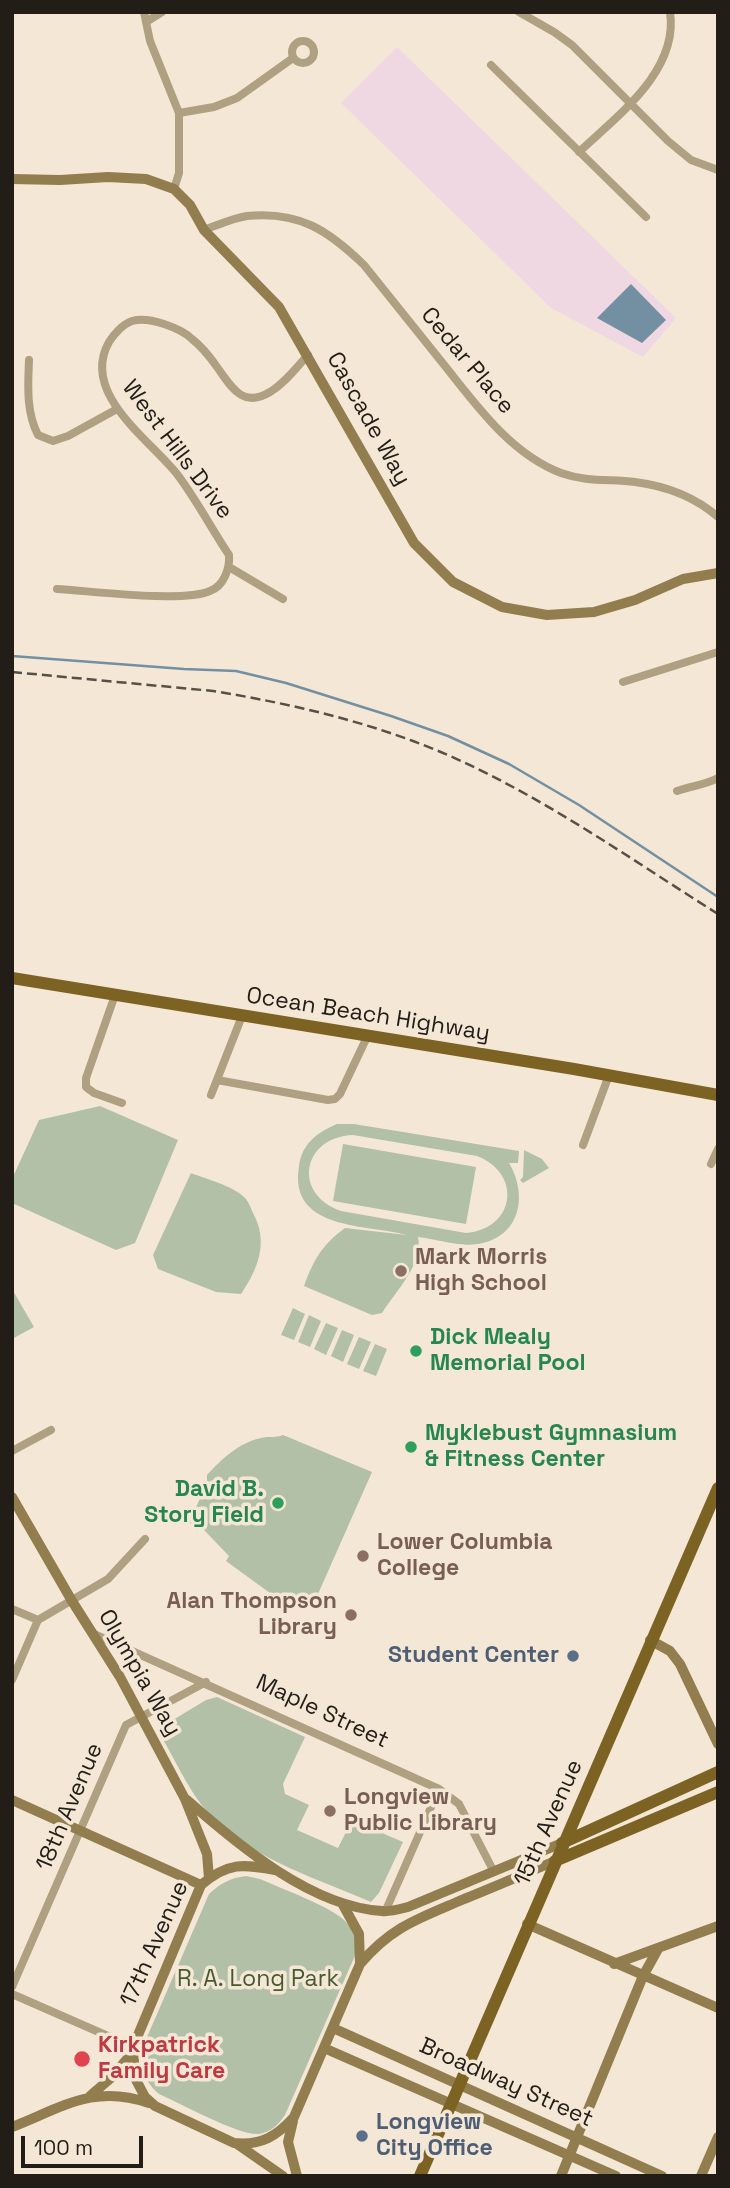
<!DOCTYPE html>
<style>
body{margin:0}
#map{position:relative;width:730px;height:2188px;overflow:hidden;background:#f4e7d6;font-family:"Space Grotesk",sans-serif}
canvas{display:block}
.frame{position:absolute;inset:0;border:14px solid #221d17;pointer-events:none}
.scale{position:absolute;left:21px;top:2136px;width:122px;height:32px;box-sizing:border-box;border:4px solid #221d17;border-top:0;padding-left:9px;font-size:21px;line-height:24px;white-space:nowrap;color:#221d17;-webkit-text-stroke:5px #f4e7d6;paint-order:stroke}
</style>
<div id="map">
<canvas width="730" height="2188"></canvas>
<div class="frame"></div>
<div class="scale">100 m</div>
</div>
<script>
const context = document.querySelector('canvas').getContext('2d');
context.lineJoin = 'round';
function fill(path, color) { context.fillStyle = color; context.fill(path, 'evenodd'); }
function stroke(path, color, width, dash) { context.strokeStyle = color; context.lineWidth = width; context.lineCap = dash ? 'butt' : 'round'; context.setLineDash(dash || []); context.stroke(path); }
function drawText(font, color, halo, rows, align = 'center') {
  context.font = font + ' "Space Grotesk",sans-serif'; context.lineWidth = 7; context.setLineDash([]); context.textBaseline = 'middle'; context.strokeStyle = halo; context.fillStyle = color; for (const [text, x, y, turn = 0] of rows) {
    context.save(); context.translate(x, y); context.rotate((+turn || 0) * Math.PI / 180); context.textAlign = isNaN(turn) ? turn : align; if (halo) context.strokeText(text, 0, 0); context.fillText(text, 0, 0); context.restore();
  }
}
fill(new Path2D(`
 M397,47L676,318L643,357L551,308L341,103Z`), '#f0d8e2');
fill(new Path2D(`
 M100,1106L178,1140L135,1243L116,1250L12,1203V1179L39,1120Z
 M337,1124H354L519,1151L518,1163H509C528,1195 521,1237 478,1244C459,1247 437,1239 418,1237C424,1263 396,1291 382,1313L372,1315L304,1286C314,1259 322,1245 345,1228L407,1235C367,1224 288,1231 299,1166C302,1143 318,1132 337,1124ZM353,1135L477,1156C523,1174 515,1229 466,1233L341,1211C292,1194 302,1137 353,1135Z
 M343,1144L476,1167L466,1224L333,1201Z
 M524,1150L542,1159L549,1168L523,1183L520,1180L523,1177Z
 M191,1173C206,1179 234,1186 245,1198C249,1202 251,1209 253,1213C269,1242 258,1269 241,1294L216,1292L158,1269L153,1255Z
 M12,1289L34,1327L12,1339Z
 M293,1308L305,1314L294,1340L281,1335Z
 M309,1315L321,1321L310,1347L298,1342Z
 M326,1323L338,1328L326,1355L314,1349Z
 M342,1330L354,1335L343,1362L331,1356Z
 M359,1337L371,1342L359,1369L347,1364Z
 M375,1344L387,1349L376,1376L363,1371Z
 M283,1435L372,1472L318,1594L291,1604L274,1596L226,1561L229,1556L204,1530L189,1523L207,1483V1475C222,1459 238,1443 261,1438C269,1436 276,1438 283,1435Z
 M217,1697L305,1737L283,1784L285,1794L309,1805L297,1830L338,1848L350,1824L358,1828L361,1824L403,1842L379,1893L371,1902C318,1879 255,1860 213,1818C191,1796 177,1763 161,1736V1730L163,1726L206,1700Z
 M246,1876L260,1879C280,1888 332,1907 345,1921C354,1929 356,1940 357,1951L285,2115C278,2125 271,2132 259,2134C239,2136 180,2103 159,2094C143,2080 139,2065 144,2044L209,1894C221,1883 230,1878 246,1876Z`), '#b2c0a7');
fill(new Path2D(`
 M631,284L666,320L642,343L597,318Z`), '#7290a1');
stroke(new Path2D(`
 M12,656L184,669L236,671L286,683L391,716L448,736L509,764L579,805L718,897`), '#7290a1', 2.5);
stroke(new Path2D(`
 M144,12L150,41L179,113V173L174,189
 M519,12L554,32L572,45L668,141L691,160L718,170
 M146,22L162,12
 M292 52a11 11 0 1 1 22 0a11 11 0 1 1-22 0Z
 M491,65L646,217
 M179,113L214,107L237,98L293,58
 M579,152C617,116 679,71 670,12
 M204,230C218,225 233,218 247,216C299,211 328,230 364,265C390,297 415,329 441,361C475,403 509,453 561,473C586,482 610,479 635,482C666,486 695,497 718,517
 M29,360C28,385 26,412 38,435L53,441L68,436L117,409
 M229,567L283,599
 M57,589C92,591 182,603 210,591C224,586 230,568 229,555C211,528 196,499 177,474C149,439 80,393 109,342C114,334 123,324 132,321C142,318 155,321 164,324C173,327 185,332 192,339C201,346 210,357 217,367C231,386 242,409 270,392C285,383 296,368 308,355
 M623,682L718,652
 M677,791C691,786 705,785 718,778
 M115,995L86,1078V1087L94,1093L122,1103
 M217,1080L328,1100L335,1099L340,1094L367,1037
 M211,1095L242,1016
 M583,1145L609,1075
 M711,1164L718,1149
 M12,1451L51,1430
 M12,1609L38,1620
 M94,1634L439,1789L459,1804L494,1872
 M12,1680L38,1620L108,1579L145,1539
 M385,1912L439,1789
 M12,1987L126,1725L206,1682
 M12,1994L133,2047`), '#aea081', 8);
stroke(new Path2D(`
 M12,179L60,180L108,177L146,179L174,189L190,205L204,230L279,307L414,543L453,582L502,607L547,615L594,612L635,600L683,579L718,573
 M12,1497L72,1601L120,1677L185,1799L207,1854L209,1878
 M650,1640L670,1651L680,1664L718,1744
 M12,1800L201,1885
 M187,1800C238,1845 312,1907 382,1911C390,1912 400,1909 408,1907L562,1843
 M275,1870C243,1864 228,1862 201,1885L133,2047L135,2078L145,2097L155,2106L234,2143C261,2146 277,2136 294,2117L360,1964C392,1926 420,1918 464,1899C494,1887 524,1874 555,1861
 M342,1903L359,1934L360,1964
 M527,1924L718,2008
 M614,1964L718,1926
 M333,2028L662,2176
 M324,2048L616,2176
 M90,2096L112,2077L133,2052
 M293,2121L288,2142L297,2176
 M12,2127C63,2107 94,2084 149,2103
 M237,2144L283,2176
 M561,2176L643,1976L658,1949
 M701,2176L718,2137`), '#917d4d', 10);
stroke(new Path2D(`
 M12,978L574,1069L718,1095
 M562,1843L718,1772
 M555,1861L718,1792
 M420,2176L718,1488`), '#7c6323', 12);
stroke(new Path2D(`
 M12,672L213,691C281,702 348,717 413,741C521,781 621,853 718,914`), '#575047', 2.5, [10, 5]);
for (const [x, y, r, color] of [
 [401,1271,7,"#8d6e63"],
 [416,1351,7,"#2e9e5b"],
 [411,1447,7,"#2e9e5b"],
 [278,1503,7,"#2e9e5b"],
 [363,1556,7,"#8d6e63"],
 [351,1615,7,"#8d6e63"],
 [573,1656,7,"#5c6f8a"],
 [330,1811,7,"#8d6e63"],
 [82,2059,9,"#e0444e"],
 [362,2136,7,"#5c6f8a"]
]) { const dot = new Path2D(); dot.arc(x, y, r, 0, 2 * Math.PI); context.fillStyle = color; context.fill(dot); stroke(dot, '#f4e7d6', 2.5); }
drawText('23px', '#221d17', '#f4e7d6', [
 ["Cedar Place",467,361,50],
 ["Cascade Way",368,419,61],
 ["West Hills Drive",177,450,53],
 ["Ocean Beach Highway",368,1015,9],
 ["Olympia Way",139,1673,60],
 ["Maple Street",322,1712,25],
 ["18th Avenue",70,1807,-67],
 ["15th Avenue",549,1823,-66],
 ["17th Avenue",155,1944,-66],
 ["Broadway Street",506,2083,24]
]);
drawText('bold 23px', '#785e54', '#f4e7d6', [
 ["Mark Morris",415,1258],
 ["High School",415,1284],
 ["Lower Columbia",377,1543],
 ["College",377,1569],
 ["Alan Thompson",337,1602,"right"],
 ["Library",337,1628,"right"],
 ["Longview",344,1798],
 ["Public Library",344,1824]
], 'left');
drawText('bold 23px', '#27864d', '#f4e7d6', [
 ["Dick Mealy",430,1338],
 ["Memorial Pool",430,1364],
 ["Myklebust Gymnasium",425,1434],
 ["& Fitness Center",425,1460],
 ["David B.",264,1490,"right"],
 ["Story Field",264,1516,"right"]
], 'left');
drawText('bold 23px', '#4e5e75', '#f4e7d6', [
 ["Student Center",559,1656],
 ["Longview",376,2123,"left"],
 ["City Office",376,2149,"left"]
], 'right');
drawText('23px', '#455b2f', '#f4e7d6', [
 ["R. A. Long Park",258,1980]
]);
drawText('bold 23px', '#be3a42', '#f4e7d6', [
 ["Kirkpatrick",98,2046],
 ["Family Care",98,2072]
], 'left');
</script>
